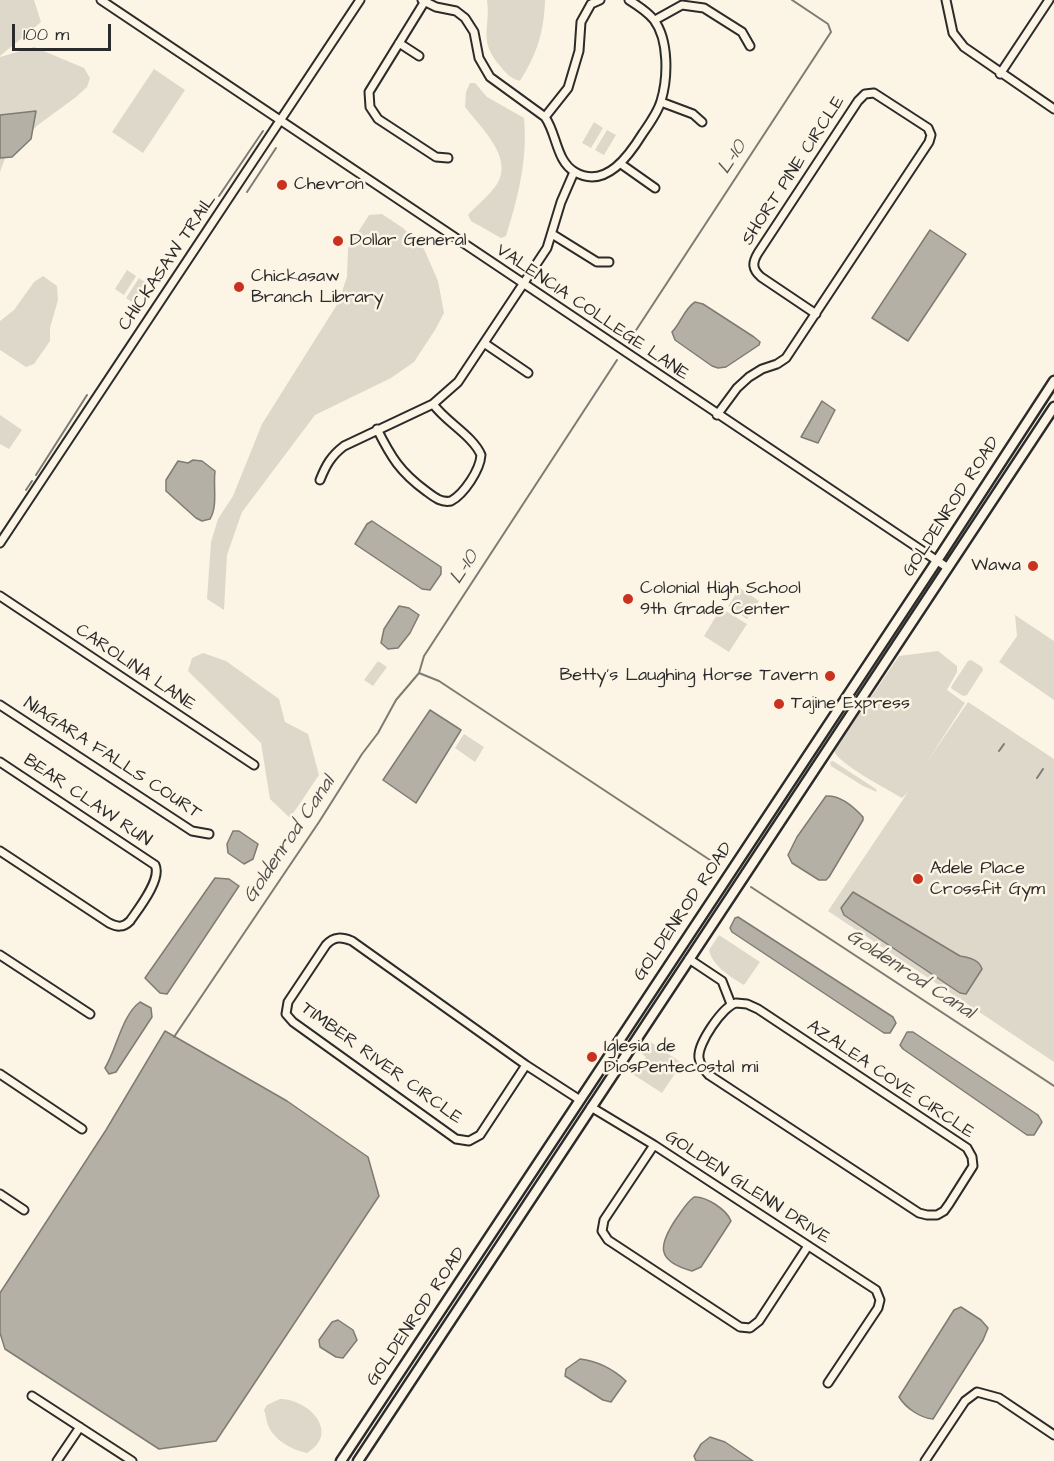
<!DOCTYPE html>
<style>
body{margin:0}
#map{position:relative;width:1054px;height:1461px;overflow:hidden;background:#fcf5e5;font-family:"Architects Daughter",sans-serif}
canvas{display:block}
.scale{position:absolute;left:12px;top:24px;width:99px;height:27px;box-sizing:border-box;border:3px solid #2b2b2b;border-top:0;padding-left:8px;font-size:18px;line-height:21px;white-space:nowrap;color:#2b2b2b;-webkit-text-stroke:4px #fcf5e5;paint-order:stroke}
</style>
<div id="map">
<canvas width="1054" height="1461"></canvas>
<div class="scale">100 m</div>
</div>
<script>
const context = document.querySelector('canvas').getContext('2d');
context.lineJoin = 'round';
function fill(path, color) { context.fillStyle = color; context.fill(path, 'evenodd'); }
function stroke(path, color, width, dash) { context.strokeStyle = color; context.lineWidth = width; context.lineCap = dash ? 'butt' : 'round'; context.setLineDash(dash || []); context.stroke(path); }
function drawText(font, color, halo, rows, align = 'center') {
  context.font = font + ' "Architects Daughter",sans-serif'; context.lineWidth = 5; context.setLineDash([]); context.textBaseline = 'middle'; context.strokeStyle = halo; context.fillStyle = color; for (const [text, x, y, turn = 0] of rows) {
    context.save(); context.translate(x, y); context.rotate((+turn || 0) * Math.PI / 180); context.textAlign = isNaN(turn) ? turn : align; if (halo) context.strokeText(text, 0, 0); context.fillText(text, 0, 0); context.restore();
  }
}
fill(new Path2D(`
 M0,0H34L41,22L0,56Z
 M487,0H545C544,32 537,54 520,81C512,79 506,74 501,67C477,40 491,30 487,0Z
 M34,47L84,68L90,78L87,87L76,97L38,125L7,153L0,172V57Z
 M154,69L185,90L143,153L112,132Z
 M470,83H475L487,97L524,118C528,158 518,198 506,236L501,238L471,221L468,215C477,205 490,195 497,184C514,157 480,127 465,107L466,92Z
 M594,122L603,128L591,148L582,143Z
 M607,130L616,135L604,155L595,150Z
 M382,214L403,228L424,249L438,281L444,313L435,330L414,362L391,378L315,415L242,512L227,555L224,610L207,599L211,542L218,519L233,496L262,424L338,303L347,277L348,248L369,215Z
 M127,270L136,276L124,295L115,289Z
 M43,276L57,286L58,300L50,328V341L34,364L26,367L0,350V321L14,310L34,282Z
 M139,278L148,284L135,304L126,298Z
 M0,415L22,430L9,449L0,444Z
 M740,588L759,601L747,619L728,606Z
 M721,608L747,624L729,652L704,636Z
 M1015,615L1054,641V700L999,662L1017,636Z
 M938,651L957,666V672L947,690L965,703L927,762L968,702L1054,759V1062L828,911L908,792L902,798C887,789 840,765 834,751L899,656Z
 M203,653L226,661L279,699L285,722L308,734L319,775L290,818L270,799L261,743L188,671L192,658Z
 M971,660L982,667L983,670L967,695L963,696L952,689L951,687L968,661Z
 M378,661L387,667L373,686L364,680Z
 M464,734L484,747L475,762L455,748Z
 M833,761L876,789L877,792L863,786L831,766L830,762Z
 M719,935L760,962L744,985C730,977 712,965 709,950Z
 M649,1041L682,1063L662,1093L634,1075L646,1057L641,1053Z
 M280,1399C309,1399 341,1433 307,1453C292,1450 274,1440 268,1425C266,1420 266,1415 264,1410L267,1405Z`), '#ded8ca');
const water = new Path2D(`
 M36,111L31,139L12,157L0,158V115Z
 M930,230L966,254L908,341L872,318Z
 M695,302L703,304L754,337L760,342L759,345L726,367L718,368L712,366L675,340L672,332C681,323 684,309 695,302Z
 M822,401L835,410L818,443L801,437Z
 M193,460L202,461L215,471C213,487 218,506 210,519L202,521L196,518L166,491V480L178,461L188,463Z
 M372,521L441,567V574L430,590L422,589L355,544L367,524Z
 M399,606L409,608L419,615L410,633L398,648L388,649L381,643L384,629Z
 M430,710L461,730L416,803L383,780Z
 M826,796C840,795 854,807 863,817V820L829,877L826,880H819L792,863L788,855L797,837Z
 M233,831H239L258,844L253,859L244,864L228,853L227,844Z
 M215,878L229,879L239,886L167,994L160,993L145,978Z
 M853,892L960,956C969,958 979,959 982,969L966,994L960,993L844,915L841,908Z
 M738,917L893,1017L896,1023L890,1033H884L732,932L730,928L735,918Z
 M140,1002L151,1008L152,1017L116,1072L109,1074L105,1068C117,1048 122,1015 140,1002Z
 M165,1031L287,1101L368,1157L379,1196L216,1441L159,1449L5,1349L0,1333V1293L106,1130Z
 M907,1032H913L1038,1115L1042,1122L1034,1135H1027L903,1049L900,1045Z
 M694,1197C706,1196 727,1210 731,1221L701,1267L692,1271C656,1261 658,1246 676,1219C682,1211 686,1203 694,1197Z
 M961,1307L981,1320L988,1328L983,1340L933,1419C920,1418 906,1408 899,1397L954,1310Z
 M338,1320L353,1330L357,1340L343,1358L336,1357L320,1347L319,1340L332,1322Z
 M580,1359C597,1361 613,1369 626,1381L611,1402L603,1400L565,1376L566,1369Z
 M710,1437L725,1442L753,1461H696L694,1456L701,1444Z`);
fill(water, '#b4b0a5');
stroke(water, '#7d7b74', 1.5);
stroke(new Path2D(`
 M247,192L276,148
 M219,196L263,131
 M629,341L831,32L828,24L792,0
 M36,475L87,395
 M26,490L32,481
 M419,673L439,681L716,864
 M999,751L1004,744
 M1037,778L1043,769
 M751,887L1054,1086
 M174,1037L319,822L362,754L378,733L396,700L419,673L424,656L617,360`), '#7d7b74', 2);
const minor = new Path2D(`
 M101,0L948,568
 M422,0L436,7L456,11L465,18L474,32L479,58L490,77L545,117C557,134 556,161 575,172C606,190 630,154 643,133C650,123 658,112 661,101C668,78 669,40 654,20C648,12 637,5 629,0
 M946,0L953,33L964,47L1054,109
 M425,1L369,92L370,107L378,119L436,157L448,158
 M655,20L682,5L704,8L742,32L750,46
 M399,43L419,56
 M1000,74L1049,0
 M661,102L693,114L702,122
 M545,117L568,88L579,51L581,22L591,4L600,0
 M621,164L655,188
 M552,234L597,262H609
 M484,343L528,373
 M717,415L737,388L749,377L762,369L777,364L786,358L929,142L931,135L928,128L874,93L865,94L858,101L758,253C752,263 752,269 761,277L816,314
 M377,429C391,457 400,472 426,491C434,497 441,503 451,501C464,494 480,470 481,455C473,436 446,422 433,404
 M320,480C326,465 331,456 344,446L433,404L458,382L547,248L561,202L574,172
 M0,543L360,0
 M0,596L254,765
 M0,705L192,831L209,834
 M0,762L155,865C162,879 139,908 130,921C123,928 117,927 109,923L0,851
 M0,955L90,1014
 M689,959L722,981L731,1004
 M736,1003L747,1004L758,1009L967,1148L972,1157L973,1166L949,1204L944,1211L937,1215H927L919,1213L709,1075C704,1070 700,1065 699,1058C697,1044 723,1006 736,1003Z
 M526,1065L480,1135L469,1141L456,1139L293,1022L286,1014L288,1002L326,945C334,936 342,937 352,941L526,1065L580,1100
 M0,1074L82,1129
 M591,1107L654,1145L876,1290L880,1300L878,1308L828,1383
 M654,1145L604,1220L602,1231L608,1240L740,1327L750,1328L759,1321L808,1246
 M0,1194L24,1210
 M32,1396L132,1461
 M57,1461L80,1427
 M925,1461L965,1401L977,1392L999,1398L1054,1435`);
const major = new Path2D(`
 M341,1461L942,553L1054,381
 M358,1461L1054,407`);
stroke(minor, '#2b2b2b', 11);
stroke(major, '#2b2b2b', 13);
stroke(minor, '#fcf5e5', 7);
stroke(major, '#fcf5e5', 8);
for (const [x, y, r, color] of [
 [282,185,6,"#c8321e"],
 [338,241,6,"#c8321e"],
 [239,287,6,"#c8321e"],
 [1033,566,6,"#c8321e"],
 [628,599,6,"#c8321e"],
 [830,676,6,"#c8321e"],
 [779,704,6,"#c8321e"],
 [918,879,6,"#c8321e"],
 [592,1057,6,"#c8321e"]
]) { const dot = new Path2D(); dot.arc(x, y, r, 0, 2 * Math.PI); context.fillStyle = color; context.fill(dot); stroke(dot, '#fcf5e5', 2); }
drawText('18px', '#2b2b2b', '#fcf5e5', [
 ["SHORT PINE CIRCLE",794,171,-57],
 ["CHICKASAW TRAIL",168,263,-56],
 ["VALENCIA COLLEGE LANE",592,313,34],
 ["GOLDENROD ROAD",952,507,-57],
 ["CAROLINA LANE",135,668,34],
 ["NIAGARA FALLS COURT",112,759,33],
 ["BEAR CLAW RUN",87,801,34],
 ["GOLDENROD ROAD",684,912,-56],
 ["TIMBER RIVER CIRCLE",381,1064,36],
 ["AZALEA COVE CIRCLE",890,1080,34],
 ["GOLDEN GLENN DRIVE",747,1188,33],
 ["GOLDENROD ROAD",417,1317,-56]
]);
drawText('18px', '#2b2b2b', '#fcf5e5', [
 ["Chevron",294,185],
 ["Dollar General",350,241],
 ["Chickasaw",251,277],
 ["Branch Library",251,298],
 ["Wawa",1021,566,"right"],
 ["Colonial High School",640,589],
 ["9th Grade Center",640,610],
 ["Betty's Laughing Horse Tavern",818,676,"right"],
 ["Tajine Express",791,704],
 ["Adele Place",930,869],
 ["Crossfit Gym",930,890],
 ["Iglesia de",604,1047],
 ["DiosPentecostal mi",604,1068]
], 'left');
drawText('italic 20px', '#545350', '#fcf5e5', [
 ["L-10",733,158,-57],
 ["L-10",465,568,-57],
 ["Goldenrod Canal",290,840,-56],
 ["Goldenrod Canal",910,975,33]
]);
</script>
